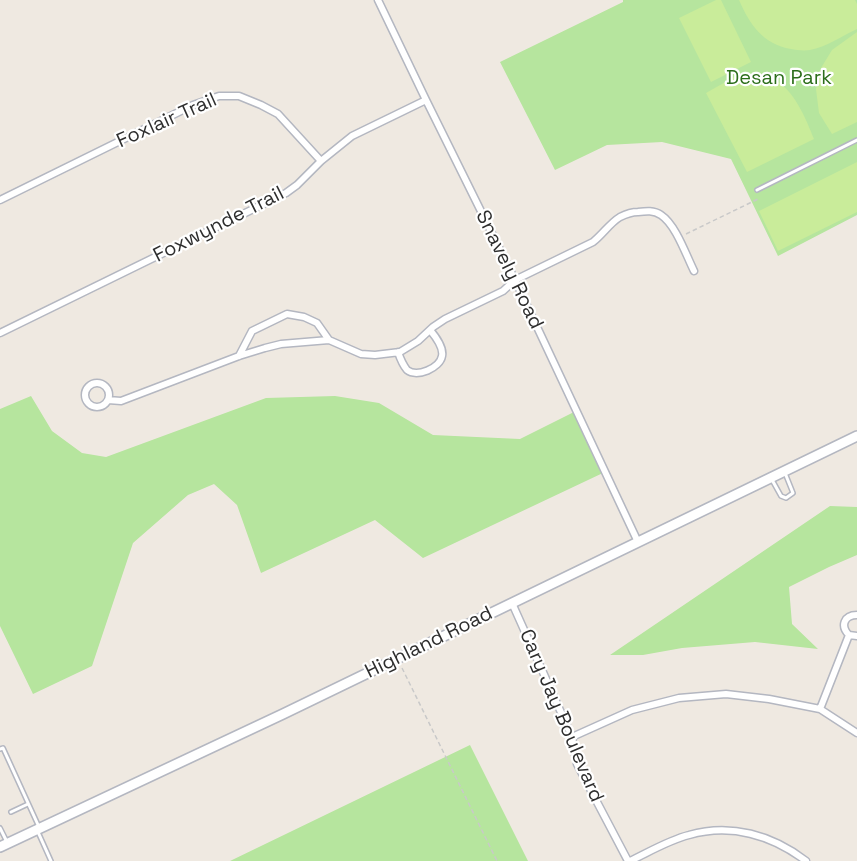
<!DOCTYPE html>
<style>
body{margin:0}
canvas{display:block;background:#efe9e1}
</style>
<canvas width="857" height="861"></canvas>
<script>
const context = document.querySelector('canvas').getContext('2d');
context.lineJoin = 'round';
function fill(path, color) { context.fillStyle = color; context.fill(path, 'evenodd'); }
function stroke(path, color, width, dash) { context.strokeStyle = color; context.lineWidth = width; context.lineCap = dash ? 'butt' : 'round'; context.setLineDash(dash || []); context.stroke(path); }
function drawText(font, color, halo, rows, align = 'center') {
  context.font = font + ' "Space Grotesk",sans-serif'; context.lineWidth = 4.5; context.setLineDash([]); context.textBaseline = 'middle'; context.strokeStyle = halo; context.fillStyle = color; for (const [text, x, y, turn = 0] of rows) {
    context.save(); context.translate(x, y); context.rotate((+turn || 0) * Math.PI / 180); context.textAlign = isNaN(turn) ? turn : align; if (halo) context.strokeText(text, 0, 0); context.fillText(text, 0, 0); context.restore();
  }
}
fill(new Path2D(`
 M623,0H857V215L778,256L731,159L662,142L607,145L555,170L500,62L623,2Z
 M31,396L52,431L82,453L106,457L266,398L335,396L379,403L433,435L520,439L576,411L605,472L423,558L375,520L261,573L237,505L214,484L188,495L133,543L92,666L33,694L0,626V409Z
 M830,506L857,507V555L829,567L789,587L792,624L818,649L755,642L682,648L643,655H610Z
 M470,745L528,861H230Z`), '#b6e59e');
fill(new Path2D(`
 M716,0H721L751,62L711,82L679,18Z
 M739,0H855L857,4V29C842,36 826,47 810,50C804,51 796,50 791,49C763,44 750,25 739,0Z
 M857,32V122L832,134L819,113L816,89L821,68L832,50Z
 M754,75C760,76 768,76 773,79C794,89 806,119 814,139L747,172L706,93L736,76Z
 M857,162V212L778,251L759,211Z`), '#c9ec9a');
const lane = new Path2D(`
 M757,190L857,140
 M771,478L781,496L786,498L793,493L785,473
 M0,749L3,748L39,827
 M11,812L28,804
 M0,828L7,842
 M38,832L51,861`);
const street = new Path2D(`
 M378,0L426,100L515,280L638,542
 M0,200L193,105L219,96H239L261,105L278,114L321,161
 M0,333L286,193L297,185L321,161L352,136L426,100
 M329,340L361,354L375,355L400,352L418,341L433,327L445,319L503,291L515,280L593,242C603,234 610,223 620,217C626,214 632,212 638,212C646,211 654,210 661,215C676,225 686,255 694,271
 M398,352C400,358 403,365 407,370C417,378 440,368 442,356C444,347 435,336 430,330
 M85 395a12 12 0 1 1 24 0a12 12 0 1 1-24 0Z
 M108,400L121,401L239,356L265,348L281,344L329,340L317,323L304,317L287,314L252,331L239,356
 M512,603L572,737L577,764L628,861
 M857,615C844,615 840,626 849,635L857,636
 M820,709L849,635
 M572,737L632,710L679,698L726,694L769,699L820,709L857,733
 M630,861C649,852 669,840 689,835C731,823 772,835 806,861`);
const secondary = new Path2D(`
 M0,847L283,714L857,436`);
stroke(lane, '#b4b7c1', 6);
stroke(street, '#b4b7c1', 9);
stroke(secondary, '#b4b7c1', 12);
stroke(new Path2D(`
 M686,234L758,199V197
 M402,668L497,861`), '#c9c9c9', 1.5, [4.5, 3]);
stroke(lane, '#fff', 3);
stroke(street, '#fff', 6);
stroke(secondary, '#fff', 9);
drawText('20px', '#2c6e1b', '#fff', [
 ["Desan Park",779,79]
]);
drawText('20px', '#2e2e2e', '#fff', [
 ["Foxlair Trail",167,121,-24],
 ["Foxwynde Trail",219,225,-27],
 ["Snavely Road",509,270,64],
 ["Highland Road",429,643,-26],
 ["Cary Jay Boulevard",561,716,67]
]);
</script>
